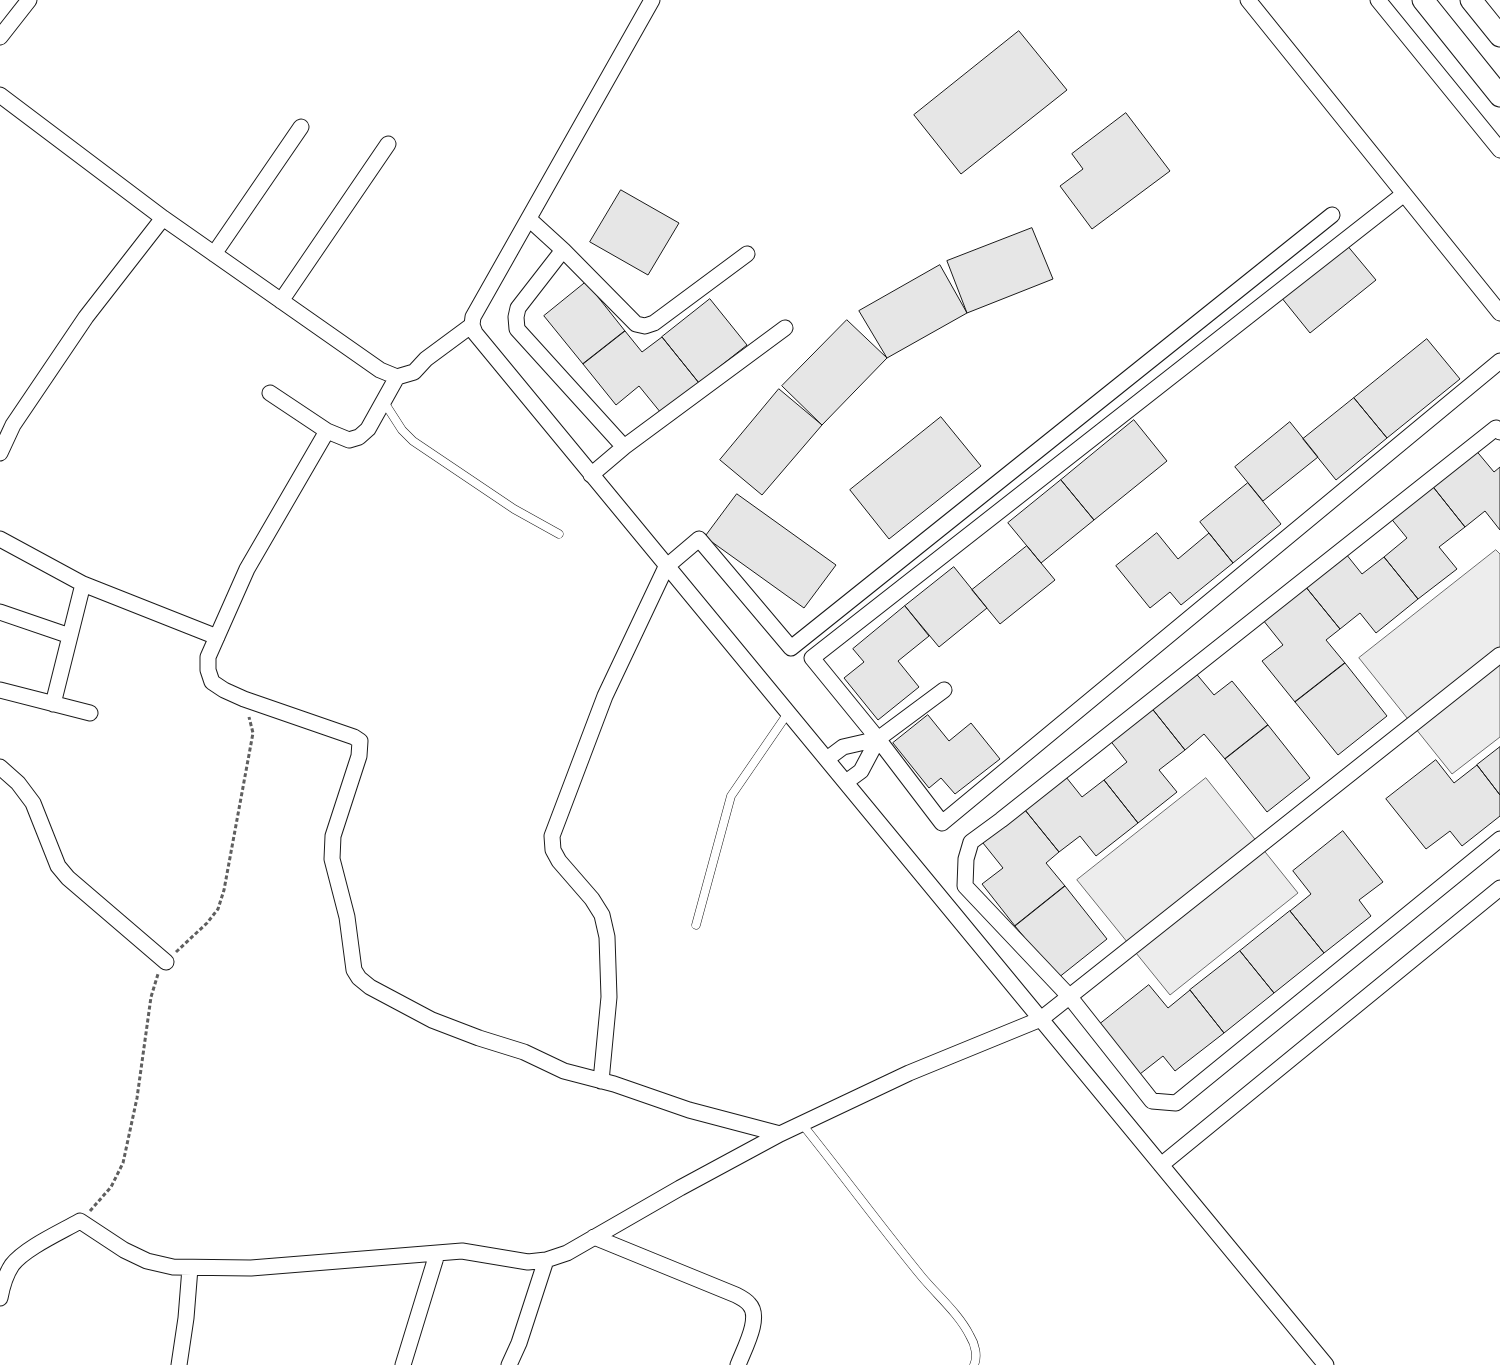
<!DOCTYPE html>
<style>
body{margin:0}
canvas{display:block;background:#fff}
</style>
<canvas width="1500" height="1365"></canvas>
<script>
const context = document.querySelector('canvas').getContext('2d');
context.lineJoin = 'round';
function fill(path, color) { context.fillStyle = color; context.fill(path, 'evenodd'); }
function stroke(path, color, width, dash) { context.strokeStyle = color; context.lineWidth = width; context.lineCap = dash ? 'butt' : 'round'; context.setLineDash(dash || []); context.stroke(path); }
const built = new Path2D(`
 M1496,550L1500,554V737L1452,774L1359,658Z
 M1206,778L1298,893L1170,995L1077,880Z`);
fill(built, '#ededed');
stroke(built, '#6a6a6a', 1);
const building = new Path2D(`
 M1019,31L1067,90L961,174L914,115Z
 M1126,113L1170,171L1092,229L1060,186L1083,169L1072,154Z
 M621,190L679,223L648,275L590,242Z
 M1032,228L1053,279L967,313L947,261Z
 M1346,244L1376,280L1310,333L1281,297Z
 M940,265L967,313L887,358L859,311Z
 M586,282L625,331L583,364L544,316Z
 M710,299L747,345L699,383L662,337Z
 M847,320L887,358L822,425L782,386Z
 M625,331L642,352L662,337L699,383L661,413L639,386L616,405L583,364Z
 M1427,339L1460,379L1387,438L1354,398Z
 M779,389L822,425L762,495L720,460Z
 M1354,398L1387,438L1336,480L1303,439Z
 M941,417L981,466L889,539L850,490Z
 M1134,420L1167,461L1094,520L1061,480Z
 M1290,422L1318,457L1263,501L1235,467Z
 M1474,448L1494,472L1500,467V530L1485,511L1465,527L1430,483Z
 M1061,480L1094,520L1041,563L1008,523Z
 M1248,483L1281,524L1233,563L1200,522Z
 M1430,483L1465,527L1439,547L1457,569L1418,599L1384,557L1407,538L1389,516Z
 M737,494L836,565L804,608L705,537Z
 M1157,533L1178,559L1209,533L1233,563L1181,605L1170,592L1150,608L1116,566Z
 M1027,546L1055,580L1000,624L972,590Z
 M1346,554L1362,574L1384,557L1418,599L1376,633L1360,613L1340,629L1305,586Z
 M954,567L987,608L939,647L905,606Z
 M1305,586L1340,629L1326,640L1345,663L1295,702L1262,661L1283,645L1263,620Z
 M905,606L929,636L898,661L919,687L878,720L844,678L864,662L853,649Z
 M1345,663L1387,716L1338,755L1295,702Z
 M1194,671L1214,695L1232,681L1268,725L1225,759L1204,734L1185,750L1150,706Z
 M1150,706L1185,750L1159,770L1177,792L1138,823L1104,780L1127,762L1109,739Z
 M928,715L949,741L971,723L1000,759L955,794L941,778L929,788L893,743Z
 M1268,725L1310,778L1267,812L1225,759Z
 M1500,747V795L1477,765Z
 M1436,760L1454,783L1477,765L1500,795V816L1462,846L1450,831L1426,849L1386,799Z
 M1066,777L1082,797L1104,780L1138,823L1096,856L1080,836L1059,852L1025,810Z
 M1025,810L1059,852L1046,863L1065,886L1015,926L982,884L1003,868L983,843Z
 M1343,831L1383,882L1359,900L1371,916L1324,953L1290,911L1311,894L1293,871Z
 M1065,886L1107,939L1058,978L1015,926Z
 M1290,911L1324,953L1274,993L1240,951Z
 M1240,951L1274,993L1224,1033L1190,990Z
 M1149,985L1168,1008L1190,990L1224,1033L1175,1071L1163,1056L1140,1074L1100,1024Z`);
fill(building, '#e6e6e6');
stroke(building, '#1a1a1a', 1);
const service = new Path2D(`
 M384,402L402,430L413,441L514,509L559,534
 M696,925L731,796L788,713
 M802,1124C843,1175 881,1227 922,1277C938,1296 959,1314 970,1336C975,1344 978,1356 974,1365`);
const minor = new Path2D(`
 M652,0L473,317L472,325L475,333L1326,1365
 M1248,0L1500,313
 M1378,0L1500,150
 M0,37L29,0
 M0,95L163,218L380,370L397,377L414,372L426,359L472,325
 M1404,194L812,658L878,739L942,823L1500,361
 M529,219L563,250L518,308L516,317L517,329L624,447
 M563,250L636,324L645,326L654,323L747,254
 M214,254L301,127
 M281,301L388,144
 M270,393L327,431L349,440L359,437L368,429L397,377
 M327,431L247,569L208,657V670L212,682L224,690L244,699L354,737L360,741L359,756L333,836L332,859L347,917L354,970L359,978L370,987L432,1020L479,1038L524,1052L564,1071L614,1084L689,1110L780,1134
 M1500,432L1496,428L1001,820L971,842L966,859L965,886L1069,996L1152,1101L1176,1103L1500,839
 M0,453L13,425L86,317L163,218
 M591,475L624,447L785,328
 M0,539L83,584L217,637
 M0,612L70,636
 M0,690L90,713
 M53,704L83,584
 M827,759L843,747L878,739L944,690
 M0,767L18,783L33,803L58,866L68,878L166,962
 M846,782L861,771L878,739
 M601,1081L609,997L607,937L602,915L592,899L559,861L553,850L552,836L605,696L666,567L699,539L791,648L1332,215
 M1161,1165L1500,888
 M594,1237L736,1295C740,1297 746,1300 749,1304C762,1317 744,1349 738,1365
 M0,1298C2,1287 6,1274 12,1265C25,1248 61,1232 80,1221L124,1250L147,1261L173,1267L251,1268L462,1251L528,1262L546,1260L567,1253L680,1188L780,1134L909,1073L1041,1019L1500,655
 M179,1365L186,1318L190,1268
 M403,1365L437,1254
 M509,1365L519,1343L546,1260`);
const secondary = new Path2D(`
 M1423,0L1500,96
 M1471,0L1500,36`);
stroke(service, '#1a1a1a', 9);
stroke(minor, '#1a1a1a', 17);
stroke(secondary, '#1a1a1a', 23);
stroke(new Path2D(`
 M176,952L207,923L218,909L224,890L253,733L249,717
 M90,1211L111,1187L123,1163L137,1098L151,997L158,974`), '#5f5f5f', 3, [4, 2.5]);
stroke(service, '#fff', 8);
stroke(minor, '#fff', 15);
stroke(secondary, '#fff', 21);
</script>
